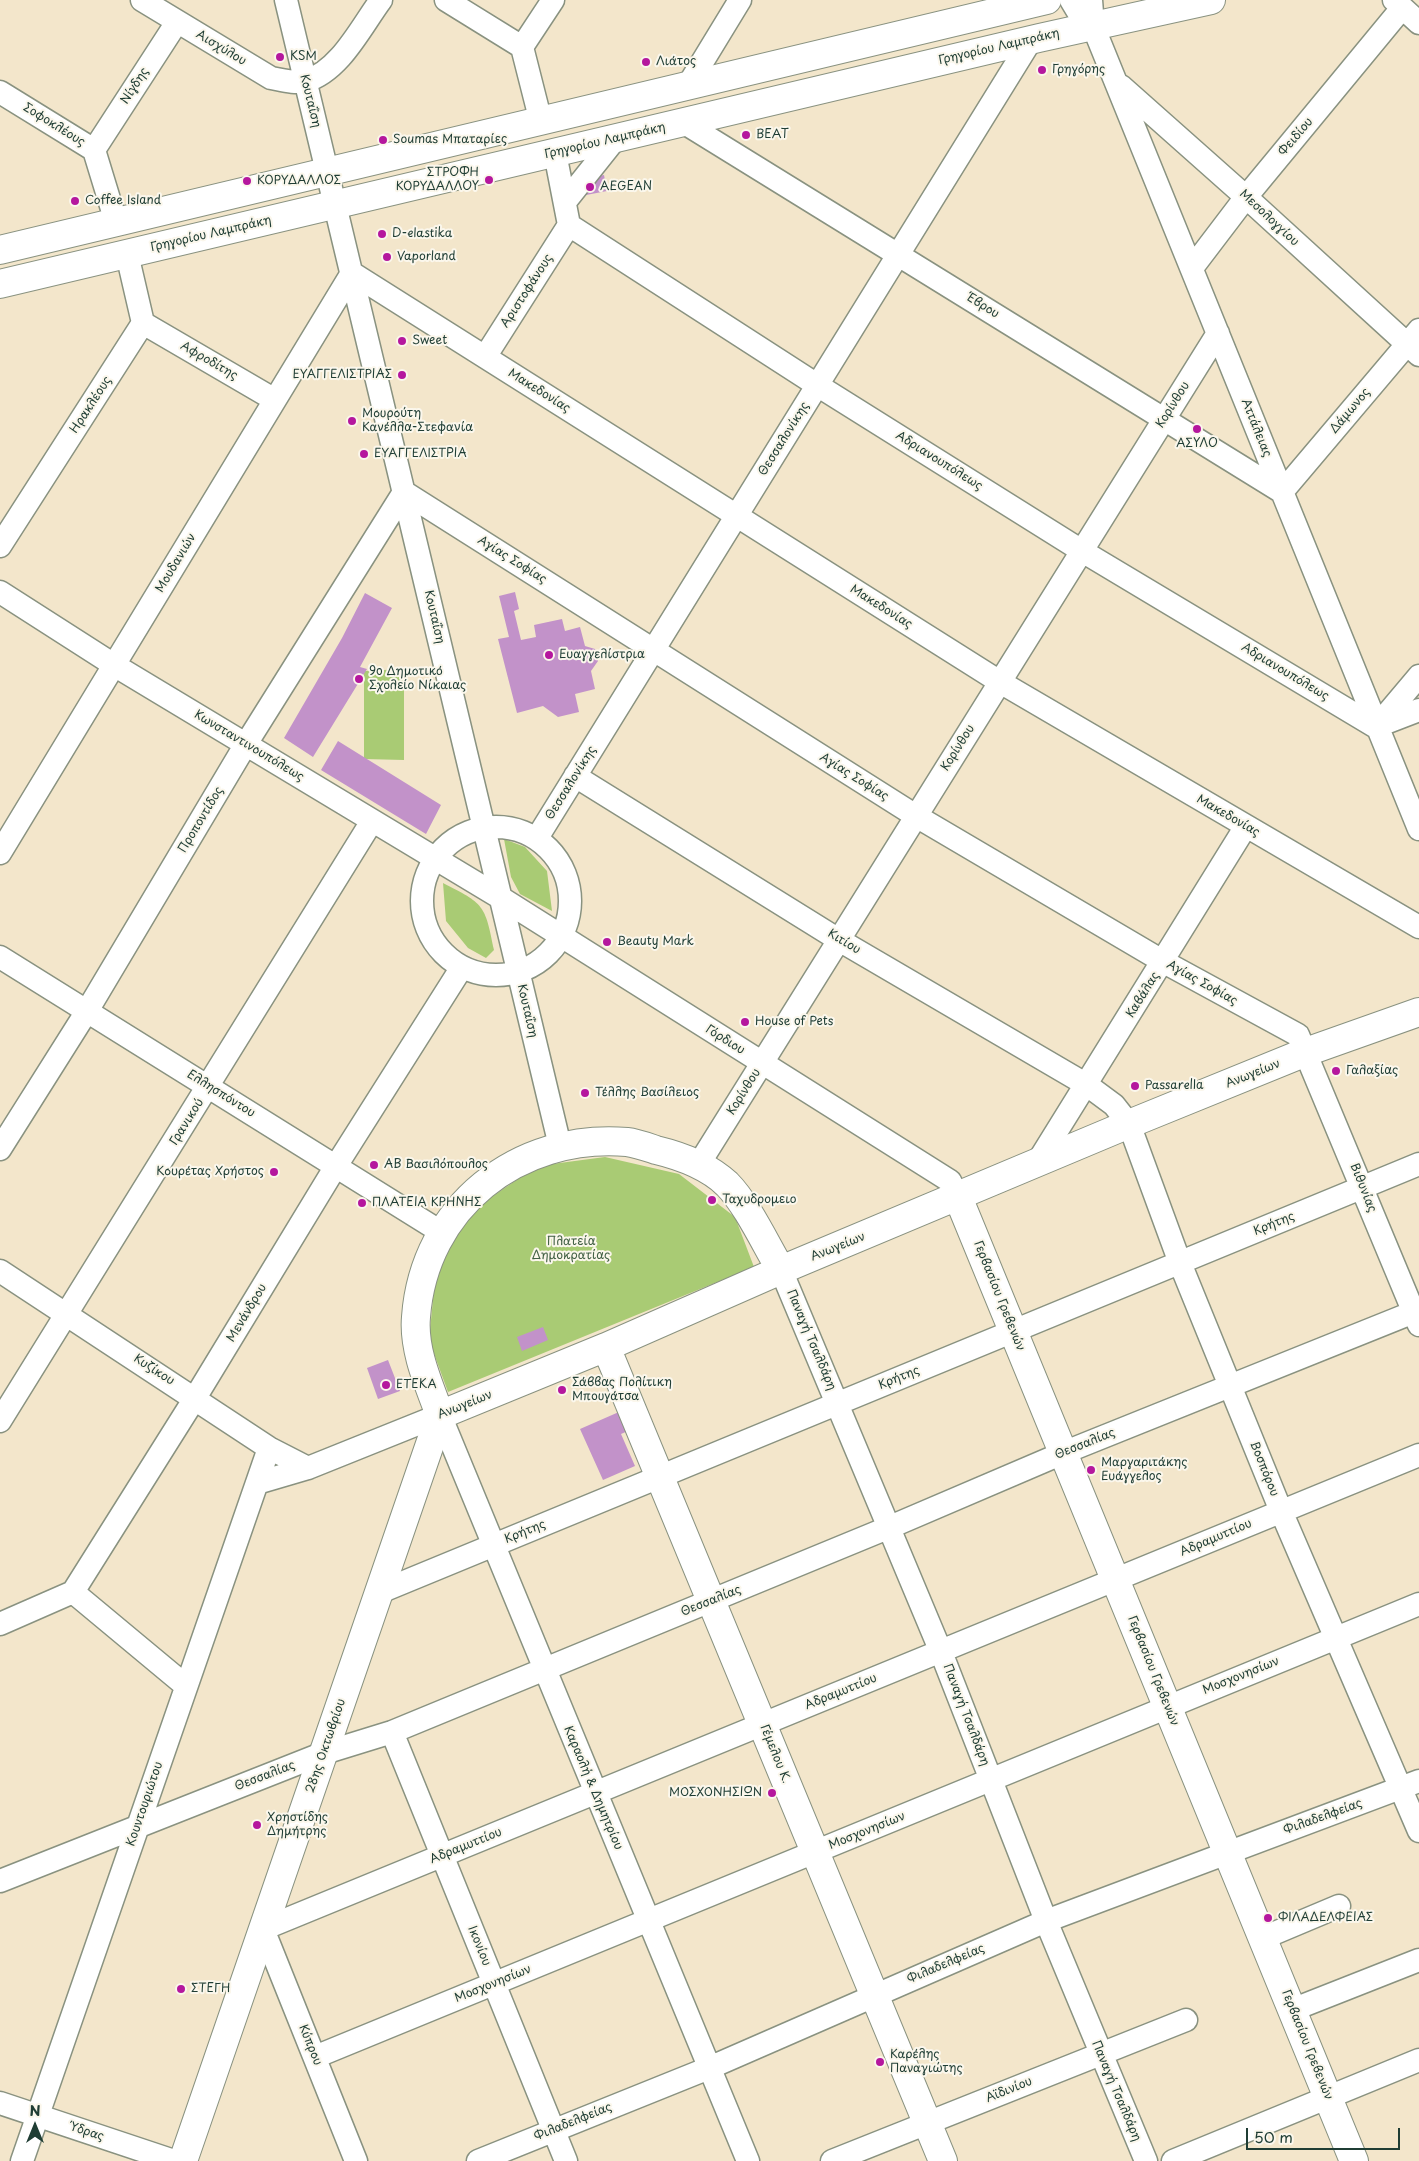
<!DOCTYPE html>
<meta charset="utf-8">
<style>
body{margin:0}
#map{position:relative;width:1419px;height:2161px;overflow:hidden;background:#f3e6cb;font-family:"Playpen Sans",sans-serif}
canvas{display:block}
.north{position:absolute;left:10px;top:2101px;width:50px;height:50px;-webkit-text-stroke:4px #fbf7ec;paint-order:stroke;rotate:0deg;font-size:14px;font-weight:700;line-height:20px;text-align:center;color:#1f3d34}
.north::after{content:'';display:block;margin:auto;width:18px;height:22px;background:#1f3d34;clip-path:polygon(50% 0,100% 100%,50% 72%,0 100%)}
.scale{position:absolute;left:1246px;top:2128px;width:154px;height:22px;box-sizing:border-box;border:2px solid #1f3d34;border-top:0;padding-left:6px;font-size:15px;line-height:18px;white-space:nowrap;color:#1f3d34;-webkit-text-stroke:4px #fbf7ec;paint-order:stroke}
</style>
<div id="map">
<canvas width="1419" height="2161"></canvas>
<div class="north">N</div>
<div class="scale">50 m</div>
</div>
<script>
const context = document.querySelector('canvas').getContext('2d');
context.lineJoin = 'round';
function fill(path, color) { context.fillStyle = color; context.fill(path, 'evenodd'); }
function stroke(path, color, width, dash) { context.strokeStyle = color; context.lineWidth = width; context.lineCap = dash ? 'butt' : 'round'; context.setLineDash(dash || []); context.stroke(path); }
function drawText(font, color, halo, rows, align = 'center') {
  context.font = font + ' "Playpen Sans",sans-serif'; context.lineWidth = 4; context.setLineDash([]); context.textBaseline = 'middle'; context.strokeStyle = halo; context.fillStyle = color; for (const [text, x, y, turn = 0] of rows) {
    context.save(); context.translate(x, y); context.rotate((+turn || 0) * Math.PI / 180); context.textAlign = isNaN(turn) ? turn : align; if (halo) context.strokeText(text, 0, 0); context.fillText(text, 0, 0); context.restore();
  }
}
fill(new Path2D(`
 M404,669V760L364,759V671Z
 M504,839L525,847L547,871L552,911L520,894L511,877Z
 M443,883C484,904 485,904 494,950L486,958L468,948L446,921Z
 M605,1157L679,1174L735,1217L754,1267L448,1392L429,1340L436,1269L474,1209L537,1166Z`), '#a9cb74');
fill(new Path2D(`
 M604,175L607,191L581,196L578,180Z
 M515,592L519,609L514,611L521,640L536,637L534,625L562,619L565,631L580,627L585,646L595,649L598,661L591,671L595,689L575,694L579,712L558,717L543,706L517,713L498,639L509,637L499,596Z
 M365,593L392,608L360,667L367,669L313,757L284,738L342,638Z
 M338,741L441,805L426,834L321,770Z
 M543,1327L548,1340L522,1351L517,1337Z
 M388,1360L400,1391L378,1399L367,1368Z
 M628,1408L637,1427L621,1434L635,1466L603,1480L580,1429Z`), '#c292c9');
const minor = new Path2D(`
 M142,0L271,78C282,80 295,84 306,81C340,71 361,27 381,0
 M286,0L560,1146
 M446,0L522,47
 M1071,0L1083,20L1093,26
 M1091,0L1093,26L1419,829
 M1394,0L1419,23
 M1121,86L1246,197L1419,355
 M687,87L740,0
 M0,92L94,150L116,222
 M541,122L522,47L553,0
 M683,122L1282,492L1419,330
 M94,150L177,22
 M555,153L569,225L817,385L1082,551L1376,727
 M565,202L616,138
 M1192,268L1246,197L1402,8
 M143,323L275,400
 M485,357L569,225
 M0,546L143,323L127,254
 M0,592L114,665L501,898L950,1181L958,1197
 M1380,725L1419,710
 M1376,727L1419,676
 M575,776L839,940L1087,1085L1114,1105L1129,1124L1180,1263L1281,1511L1419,1831
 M422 901a74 74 0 1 1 148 0a74 74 0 1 1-148 0Z
 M537,838L1031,40
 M0,853L352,273L1000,682L1419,927
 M0,957L441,1232
 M0,1149L87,1011L246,744L404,492L916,816L1164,962L1298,1035L1419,1325
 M1037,1163L1246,826
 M699,1164L1218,333
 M781,1270L941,1652L1046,1921L1146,2161
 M0,1271L269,1448L308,1468
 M0,1421L372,821
 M257,1483L308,1468L440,1415L748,2161
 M73,1592L186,1686
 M380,1592L1419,1164
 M0,1624L73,1592L195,1398L336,1166L462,967
 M392,1732L566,2161
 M0,1881L324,1753L392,1732L890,1527L1063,1453L1419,1310
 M1263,1938L1339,1906
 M1292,2010L1419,1960
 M315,2057L1419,1604
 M0,2103L174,2161
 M22,2161L269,1448
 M356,2161L263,1929L1419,1455
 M478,2161L709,2068L1046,1921L1419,1781
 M832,2161L1186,2020
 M1173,2161L1419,2060`);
const major = new Path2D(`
 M0,250L1047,0
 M0,284L1039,38L1211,0
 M958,1197L1354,2161
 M606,1347L943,2161
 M440,1415L606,1347L781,1270L1129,1124L1306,1052L1419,1012
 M440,1415C429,1385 413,1350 416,1317C424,1207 518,1133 627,1142C636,1143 647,1147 656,1150C681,1156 708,1166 727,1184C747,1204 766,1245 781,1270
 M183,2161L440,1415`);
stroke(minor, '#899280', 25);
stroke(major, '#899280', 30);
stroke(minor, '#fff', 22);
stroke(major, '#fff', 28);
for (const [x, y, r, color] of [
 [280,57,5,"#b5179e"],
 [646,62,5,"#b5179e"],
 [1042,70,5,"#b5179e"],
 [746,135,5,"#b5179e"],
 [383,140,5,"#b5179e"],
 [489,180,5,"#b5179e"],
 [247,181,5,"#b5179e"],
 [590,187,5,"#b5179e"],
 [75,201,5,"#b5179e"],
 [382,234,5,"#b5179e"],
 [387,257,5,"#b5179e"],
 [402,341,5,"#b5179e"],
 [402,375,5,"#b5179e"],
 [352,421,5,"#b5179e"],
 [1197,429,5,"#b5179e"],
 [364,454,5,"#b5179e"],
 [549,655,5,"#b5179e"],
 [359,679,5,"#b5179e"],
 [607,942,5,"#b5179e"],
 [745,1022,5,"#b5179e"],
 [1336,1071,5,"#b5179e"],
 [1135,1086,5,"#b5179e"],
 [585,1093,5,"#b5179e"],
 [374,1165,5,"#b5179e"],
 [274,1172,5,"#b5179e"],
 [712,1200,5,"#b5179e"],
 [362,1203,5,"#b5179e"],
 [386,1385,5,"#b5179e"],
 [562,1390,5,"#b5179e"],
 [1091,1470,5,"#b5179e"],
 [772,1793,5,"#b5179e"],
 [257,1825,5,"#b5179e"],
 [1268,1918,5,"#b5179e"],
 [181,1989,5,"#b5179e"],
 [880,2062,5,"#b5179e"]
]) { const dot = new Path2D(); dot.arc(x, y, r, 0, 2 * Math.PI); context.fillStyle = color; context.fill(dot); stroke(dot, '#fbf7ec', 2); }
drawText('12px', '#1f3d34', '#fbf7ec', [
 ["Γρηγορίου Λαμπράκη",999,47,-13],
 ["Αισχύλου",221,48,31],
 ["Νίγδης",135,86,-57],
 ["Κουταΐση",310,101,76],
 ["Σοφοκλέους",54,125,32],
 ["Φειδίου",1296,137,-50],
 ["Γρηγορίου Λαμπράκη",605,141,-13],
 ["Μεσολογγίου",1269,218,43],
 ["Γρηγορίου Λαμπράκη",211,234,-13],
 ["Αριστοφάνους",527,291,-57],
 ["Έβρου",983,306,32],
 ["Αφροδίτης",209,361,30],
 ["Μακεδονίας",539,391,32],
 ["Ηρακλέους",91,405,-57],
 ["Κορίνθου",1173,405,-58],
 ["Δάμωνος",1350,411,-50],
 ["Αττάλειας",1256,428,68],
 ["Θεσσαλονίκης",784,439,-58],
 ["Αδριανουπόλεως",939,461,32],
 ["Αγίας Σοφίας",512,560,32],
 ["Μουδανιών",176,563,-59],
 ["Μακεδονίας",881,607,32],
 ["Κουταΐση",434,617,77],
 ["Αδριανουπόλεως",1285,672,31],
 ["Κωνσταντινουπόλεως",249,746,31],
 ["Κορίνθου",958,748,-58],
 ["Αγίας Σοφίας",854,777,32],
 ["Θεσσαλονίκης",571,783,-58],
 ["Μακεδονίας",1228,816,30],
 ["Προποντίδος",201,820,-59],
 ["Κιτίου",844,942,31],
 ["Αγίας Σοφίας",1202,983,29],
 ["Καβάλας",1143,995,-58],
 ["Κουταΐση",527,1011,77],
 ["Γόρδιου",725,1040,32],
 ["Ανωγείων",1253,1074,-22],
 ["Κορίνθου",744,1092,-58],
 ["Ελλησπόντου",221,1094,32],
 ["Γρανικού",187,1122,-58],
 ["Βιθυνίας",1363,1188,68],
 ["Κρήτης",1274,1224,-22],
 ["Ανωγείων",838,1247,-22],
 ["Γερβασίου Γρεβενών",999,1296,68],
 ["Μενάνδρου",247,1313,-59],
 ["Παναγή Τσαλδάρη",811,1340,67],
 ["Κυζίκου",154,1370,33],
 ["Κρήτης",899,1378,-22],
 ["Ανωγείων",465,1405,-22],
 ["Θεσσαλίας",1085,1444,-22],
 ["Βοσπόρου",1264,1469,68],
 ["Κρήτης",525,1532,-22],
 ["Αδραμυττίου",1216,1538,-23],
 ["Θεσσαλίας",711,1601,-22],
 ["Γερβασίου Γρεβενών",1153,1671,68],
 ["Μοσχονησίων",1241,1676,-22],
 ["Αδραμυττίου",841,1692,-22],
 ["Παναγή Τσαλδάρη",966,1715,69],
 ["28ης Οκτωβρίου",326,1746,-71],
 ["Γέμελου Κ.",775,1754,68],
 ["Θεσσαλίας",265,1776,-21],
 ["Καραολή & Δημητρίου",593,1788,67],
 ["Κουντουριώτου",145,1804,-71],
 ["Φιλαδελφείας",1323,1817,-20],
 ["Μοσχονησίων",867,1831,-22],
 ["Αδραμυττίου",466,1846,-22],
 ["Ικονίου",479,1946,68],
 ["Φιλαδελφείας",946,1964,-23],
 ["Μοσχονησίων",493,1984,-22],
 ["Κύπρου",310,2045,68],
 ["Γερβασίου Γρεβενών",1307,2045,68],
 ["Αϊδινίου",1009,2090,-22],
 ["Παναγή Τσαλδάρη",1116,2091,67],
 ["Φιλαδελφείας",573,2122,-22],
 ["Ύδρας",87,2132,18]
]);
drawText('12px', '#1f3d34', '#fbf7ec', [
 ["KSM",290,57],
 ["Λιάτος",656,62],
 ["Γρηγόρης",1052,70],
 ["ΒΕΑΤ",756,135],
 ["Soumas Μπαταρίες",393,140],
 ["ΣΤΡΟΦΗ",479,173,"right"],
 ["ΚΟΡΥΔΑΛΛΟΥ",479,187,"right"],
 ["ΚΟΡΥΔΑΛΛΟΣ",257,181],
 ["AEGEAN",600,187],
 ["Coffee Island",85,201],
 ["D-elastika",392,234],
 ["Vaporland",397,257],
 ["Sweet",412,341],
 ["ΕΥΑΓΓΕΛΙΣΤΡΙΑΣ",392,375,"right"],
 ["Μουρούτη",362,414],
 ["Κανέλλα-Στεφανία",362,428],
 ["ΑΣΥΛΟ",1197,444,"center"],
 ["ΕΥΑΓΓΕΛΙΣΤΡΙΑ",374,454],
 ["Ευαγγελίστρια",559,655],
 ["9o Δημοτικό",369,672],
 ["Σχολείο Νίκαιας",369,686],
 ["Beauty Mark",617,942],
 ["House of Pets",755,1022],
 ["Γαλαξίας",1346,1071],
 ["Passarella",1145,1086],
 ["Τέλλης Βασίλειος",595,1093],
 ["ΑΒ Βασιλόπουλος",384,1165],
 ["Κουρέτας Χρήστος",264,1172,"right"],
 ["Ταχυδρομειο",722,1200],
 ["ΠΛΑΤΕΙΑ ΚΡΗΝΗΣ",372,1203],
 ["Σάββας Πολίτικη",572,1383],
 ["Μπουγάτσα",572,1397],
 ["ΕΤΕΚΑ",396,1385],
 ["Μαργαριτάκης",1101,1463],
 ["Ευάγγελος",1101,1477],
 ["ΜΟΣΧΟΝΗΣΙΩΝ",762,1793,"right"],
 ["Χρηστίδης",267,1818],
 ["Δημήτρης",267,1832],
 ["ΦΙΛΑΔΕΛΦΕΙΑΣ",1278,1918],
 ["ΣΤΕΓΗ",191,1989],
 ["Καρέλης",890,2055],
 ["Παναγιώτης",890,2069]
], 'left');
drawText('12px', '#426044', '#fbf7ec', [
 ["Πλατεία",571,1242],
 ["Δημοκρατίας",571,1256]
]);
</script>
